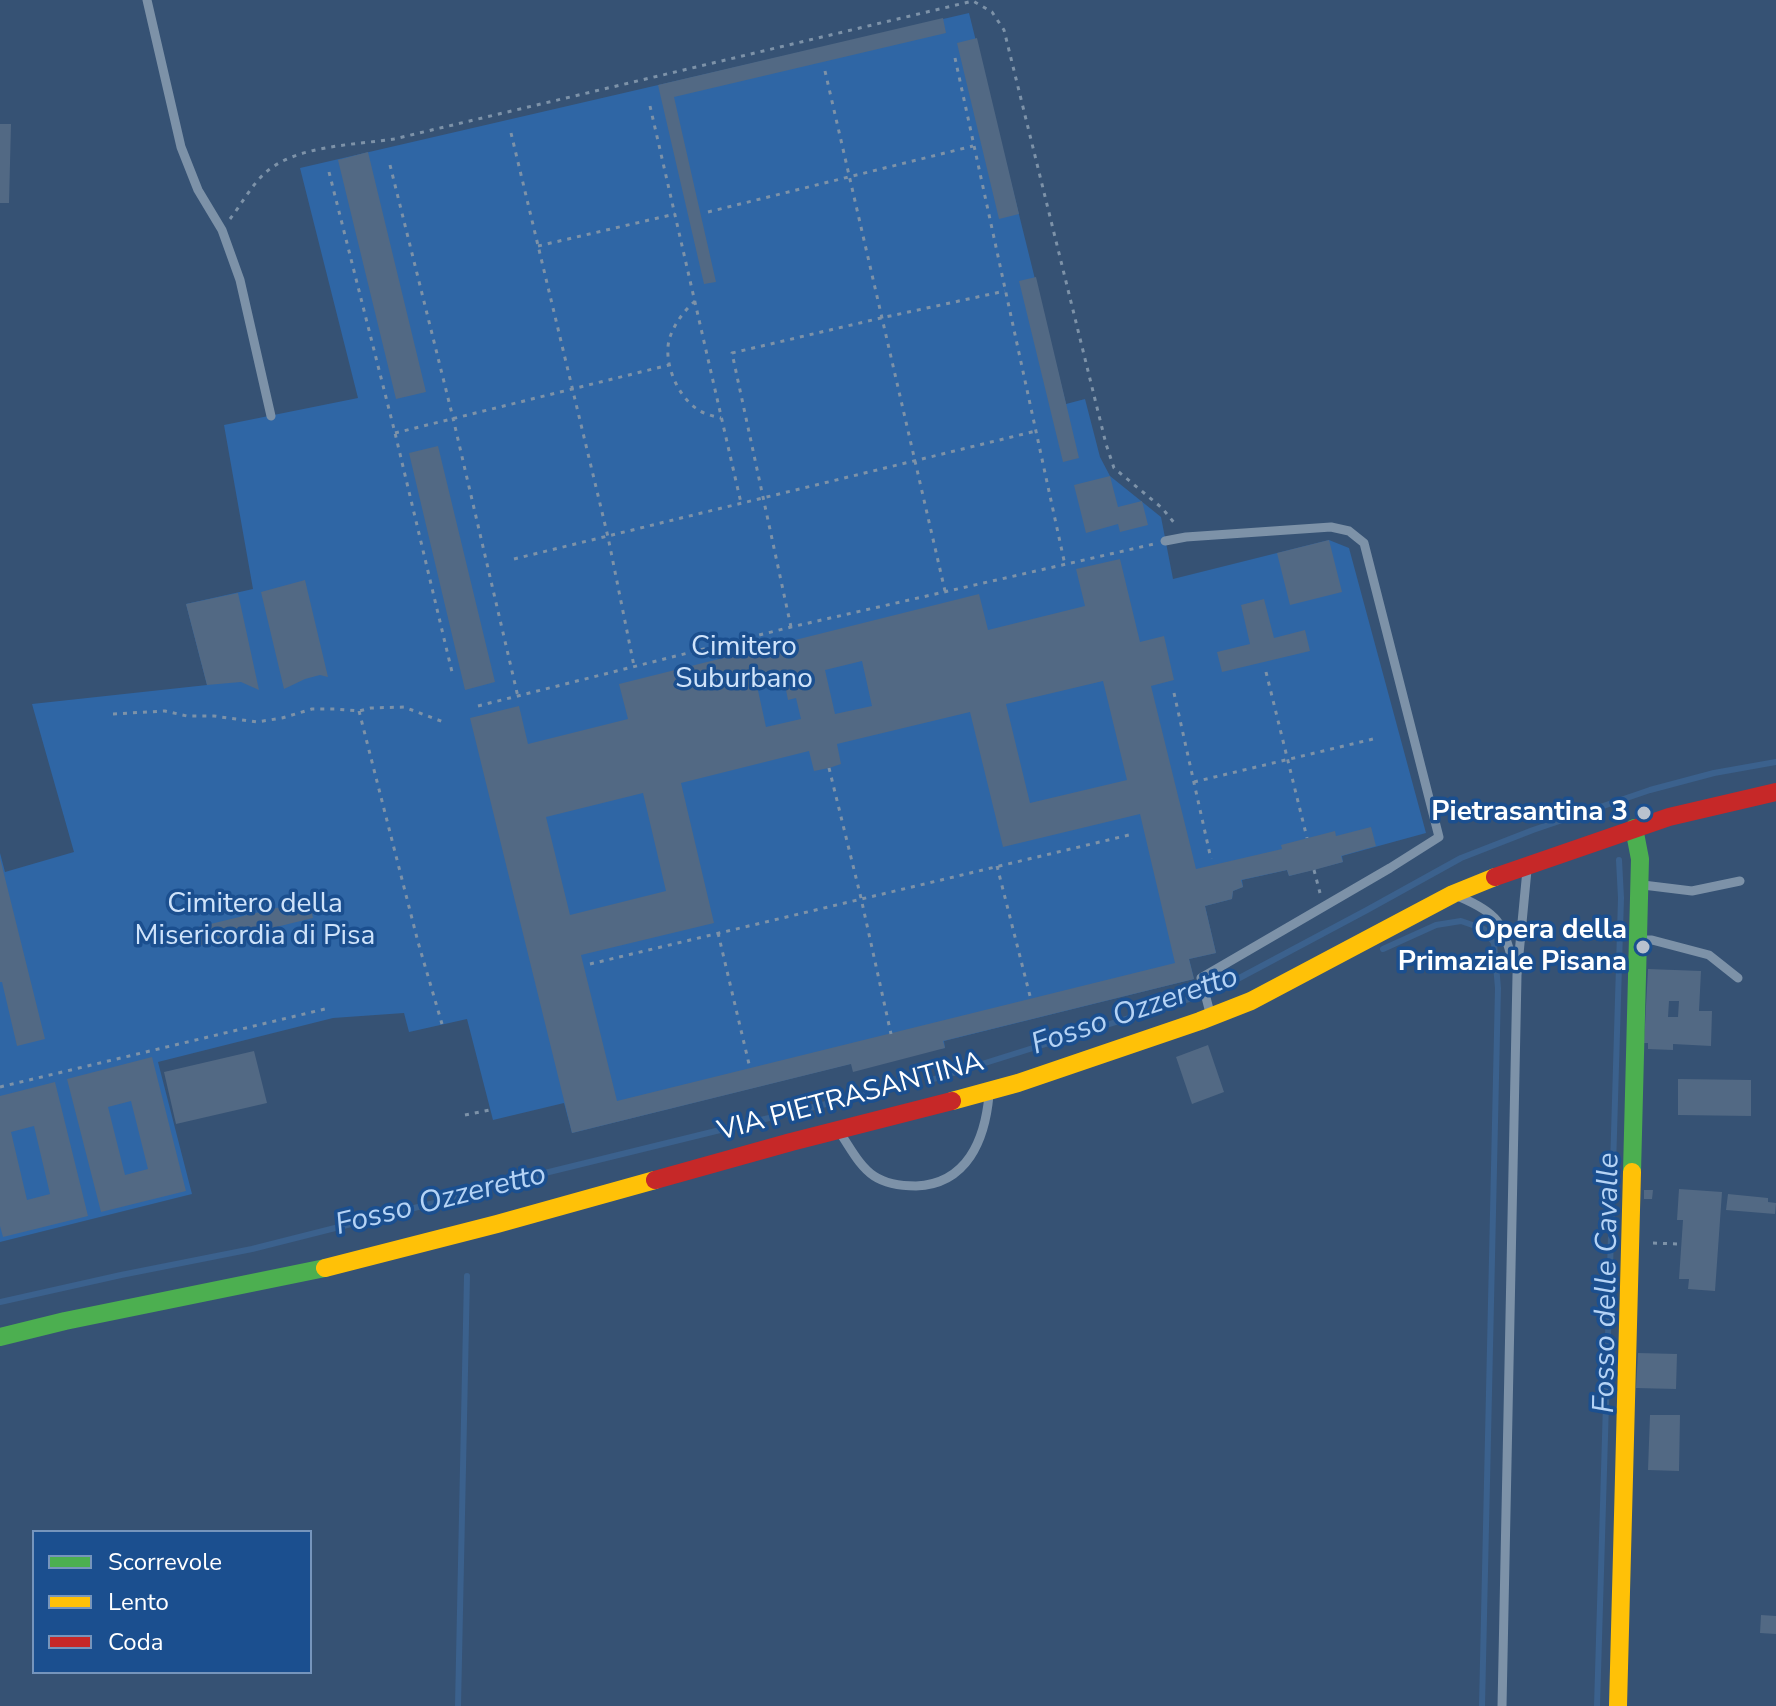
<!DOCTYPE html>
<style>
body{margin:0}
#map{position:relative;width:1776px;height:1706px;overflow:hidden;background:#365274;font-family:"Nunito Sans",sans-serif}
canvas{display:block}
.legend{position:absolute;left:32px;top:1530px;width:280px;height:144px;box-sizing:border-box;background:#1b4f8f;border:2px solid #7695bc;margin:0;padding:10px 14px;list-style:none;font-size:24px;color:#fff}
.legend li{display:flex;align-items:center;gap:16px;height:40px}
.legend b{width:40px;border:2px solid #7695bc}
</style>
<div id="map">
<canvas width="1776" height="1706"></canvas>
<ul class="legend">
<li><b style="height:10px;background:#4caf50"></b>Scorrevole</li>
<li><b style="height:10px;background:#ffc107"></b>Lento</li>
<li><b style="height:10px;background:#c62828"></b>Coda</li>
</ul>
</div>
<script>
const context = document.querySelector('canvas').getContext('2d');
context.lineJoin = 'round';
function fill(path, color) { context.fillStyle = color; context.fill(path, 'evenodd'); }
function stroke(path, color, width, dash) { context.strokeStyle = color; context.lineWidth = width; context.lineCap = dash ? 'butt' : 'round'; context.setLineDash(dash || []); context.stroke(path); }
function drawText(font, color, halo, rows, align = 'center') {
  context.font = font + ' "Nunito Sans",sans-serif'; context.lineWidth = 7; context.setLineDash([]); context.textBaseline = 'middle'; context.strokeStyle = halo; context.fillStyle = color; for (const [text, x, y, turn = 0] of rows) {
    context.save(); context.translate(x, y); context.rotate((+turn || 0) * Math.PI / 180); context.textAlign = isNaN(turn) ? turn : align; if (halo) context.strokeText(text, 0, 0); context.fillText(text, 0, 0); context.restore();
  }
}
fill(new Path2D(`
 M969,13L1066,404L1085,399L1100,457L1110,476L1161,517L1173,579L1329,540L1349,548L1426,833L1342,856L1343,862L1289,876L1287,870L1242,880L1243,887L1233,891L1232,899L1205,906L1216,953L1189,959L1194,979L944,1041L945,1048L850,1064L572,1133L564,1103L493,1120L467,1019L409,1032L404,1013L333,1018L158,1062L192,1194L0,1242V853L5,872L74,852L32,704L207,685L186,604L253,589L224,425L358,398L300,168Z`), '#2f66a5');
stroke(new Path2D(`
 M1383,949L1436,925L1461,921L1484,929L1494,943L1498,988L1482,1706
 M934,1079L1215,991L1367,910L1461,858L1533,830L1650,790L1714,773L1776,762
 M0,1302L121,1275L252,1249L434,1203L496,1185L879,1091
 M458,1706L467,1276
 M1597,1706L1621,898L1619,860`), '#3b618d', 6);
fill(new Path2D(`
 M943,18L946,33L674,97L716,282L704,284L658,85Z
 M977,38L1019,214L999,219L957,43Z
 M0,124H11L9,203H0Z
 M368,152L426,392L396,399L338,160Z
 M1036,277L1079,458L1063,462L1019,281Z
 M438,446L495,682L465,690L409,453Z
 M1110,476L1118,507L1142,501L1148,525L1120,532L1118,524L1086,533L1074,485Z
 M1329,540L1342,592L1290,605L1277,553Z
 M1120,559L1140,642L1164,636L1174,680L1151,686L1196,869L1282,849L1281,845L1335,831L1336,836L1371,827L1376,846L1341,856L1343,862L1314,870L1289,876L1287,870L1241,880L1243,887L1233,891L1232,899L1205,906L1216,953L1189,959L1194,979L943,1041L945,1048L853,1072L851,1064L572,1133L470,718L519,706L528,744L628,719L619,684L979,594L988,630L1085,606L1076,569ZM862,661L872,706L835,714L825,670ZM784,680L788,700L796,698L801,719L766,727L757,686ZM1103,681L1127,780L1030,803L1006,704ZM970,712L1003,847L1140,814L1175,963L617,1101L581,955L714,923L681,783L809,751L814,771L829,768L841,764L837,744ZM643,793L666,891L570,915L546,817Z
 M305,580L328,677L320,675L305,679L284,689L261,592Z
 M238,593L259,690L241,682L207,685L186,604Z
 M1264,599L1274,638L1305,630L1310,651L1222,672L1217,652L1250,644L1241,605Z
 M0,858L45,1039L17,1046L2,982H0Z
 M309,900L313,918L198,946L194,928Z
 M1648,969L1701,971L1699,1011H1712L1711,1046L1673,1044V1050L1648,1049V1043H1644ZM1669,1001H1679L1678,1017H1668Z
 M1208,1045L1224,1092L1192,1104L1176,1057Z
 M254,1051L267,1103L176,1124L164,1072Z
 M152,1057L186,1191L101,1212L67,1079ZM131,1101L148,1169L125,1175L108,1107Z
 M1678,1079L1751,1080V1116L1678,1115Z
 M55,1082L88,1216L3,1237L0,1226V1096ZM34,1126L50,1194L27,1200L11,1132Z
 M1679,1189L1722,1192L1715,1291L1688,1289L1689,1279H1679L1683,1220H1677Z
 M1644,1190H1653L1652,1199H1644Z
 M1728,1194L1768,1198V1202L1776,1203L1775,1214L1726,1210Z
 M1638,1353L1677,1354L1676,1389L1636,1388Z
 M1650,1415H1680L1679,1471L1648,1470Z
 M1761,1615L1776,1616V1634L1760,1633Z`), '#526984');
stroke(new Path2D(`
 M955,58L1065,565
 M825,71L945,591
 M650,106L741,503
 M511,133L608,537L634,666
 M390,165L453,418L518,697
 M329,172L395,433L452,672
 M708,212L973,146
 M230,219C241,205 251,186 264,174C294,145 355,145 394,139L973,1L992,12L1004,30L1106,444L1114,468L1162,508L1176,525
 M538,246L675,214
 M695,301C684,311 675,323 670,337C662,360 677,396 697,409C704,414 713,416 721,418
 M395,433L669,365
 M514,559L1036,431
 M791,627L732,353L881,318L1005,291
 M1266,672L1307,838
 M1174,693L1211,859
 M478,706L791,627L1154,544
 M359,711L418,942L442,1024
 M113,714L165,711L187,716H214L257,722L282,718L312,709H335L359,711L371,708L404,707L446,723
 M829,768L861,898L891,1034
 M1194,782L1373,739
 M997,866L1030,996
 M1314,870L1320,893
 M718,933L749,1064
 M590,964L1129,835
 M0,1087L329,1008
 M465,1115L490,1110
 M1653,1243L1678,1244`), '#7d92a8', 3, [4, 6]);
stroke(new Path2D(`
 M147,0L181,147L198,190L222,230L240,280L271,416
 M1165,541L1186,537L1331,527L1349,531L1364,543L1439,837L1390,868L1201,978L1210,1013
 M1643,885L1692,891L1740,881
 M1460,897C1504,916 1502,926 1515,969
 M1641,940H1652L1709,955L1738,978
 M840,1133C850,1147 859,1166 874,1176C886,1184 901,1186 916,1186C967,1184 985,1140 989,1095
 M1502,1706L1517,975L1527,870`), '#7d92a8', 9);
stroke(new Path2D(`
 M1632,1172L1640,859L1634,828
 M0,1337L65,1321L325,1268`), '#4caf50', 18);
stroke(new Path2D(`
 M952,1101L1018,1083L1200,1021L1251,1001L1453,894L1495,877
 M325,1268L497,1224L655,1180
 M1618,1706L1632,1172`), '#ffc107', 18);
stroke(new Path2D(`
 M1495,877L1669,817L1776,792
 M655,1180L791,1142L952,1101`), '#c62828', 18);
for (const [x, y, r, color] of [
 [1644,813,8,"#b9c2ce"],
 [1643,947,8,"#b9c2ce"]
]) { const dot = new Path2D(); dot.arc(x, y, r, 0, 2 * Math.PI); context.fillStyle = color; context.fill(dot); stroke(dot, '#1b4f8f', 3); }
drawText('28px', '#cfe3fa', '#1b4f8f', [
 ["Cimitero",744,648],
 ["Suburbano",744,680],
 ["Cimitero della",255,905],
 ["Misericordia di Pisa",255,937]
]);
drawText('bold 28px', '#fff', '#1b4f8f', [
 ["Pietrasantina 3",1628,813],
 ["Opera della",1627,931],
 ["Primaziale Pisana",1627,963]
], 'right');
drawText('28px', '#fff', '#1b4f8f', [
 ["VIA PIETRASANTINA",851,1098,-15]
]);
drawText('italic 30px', '#b5d3f5', '#1b4f8f', [
 ["Fosso Ozzeretto",1135,1012,-19],
 ["Fosso Ozzeretto",441,1201,-14],
 ["Fosso delle Cavalle",1608,1283,-89]
]);
</script>
